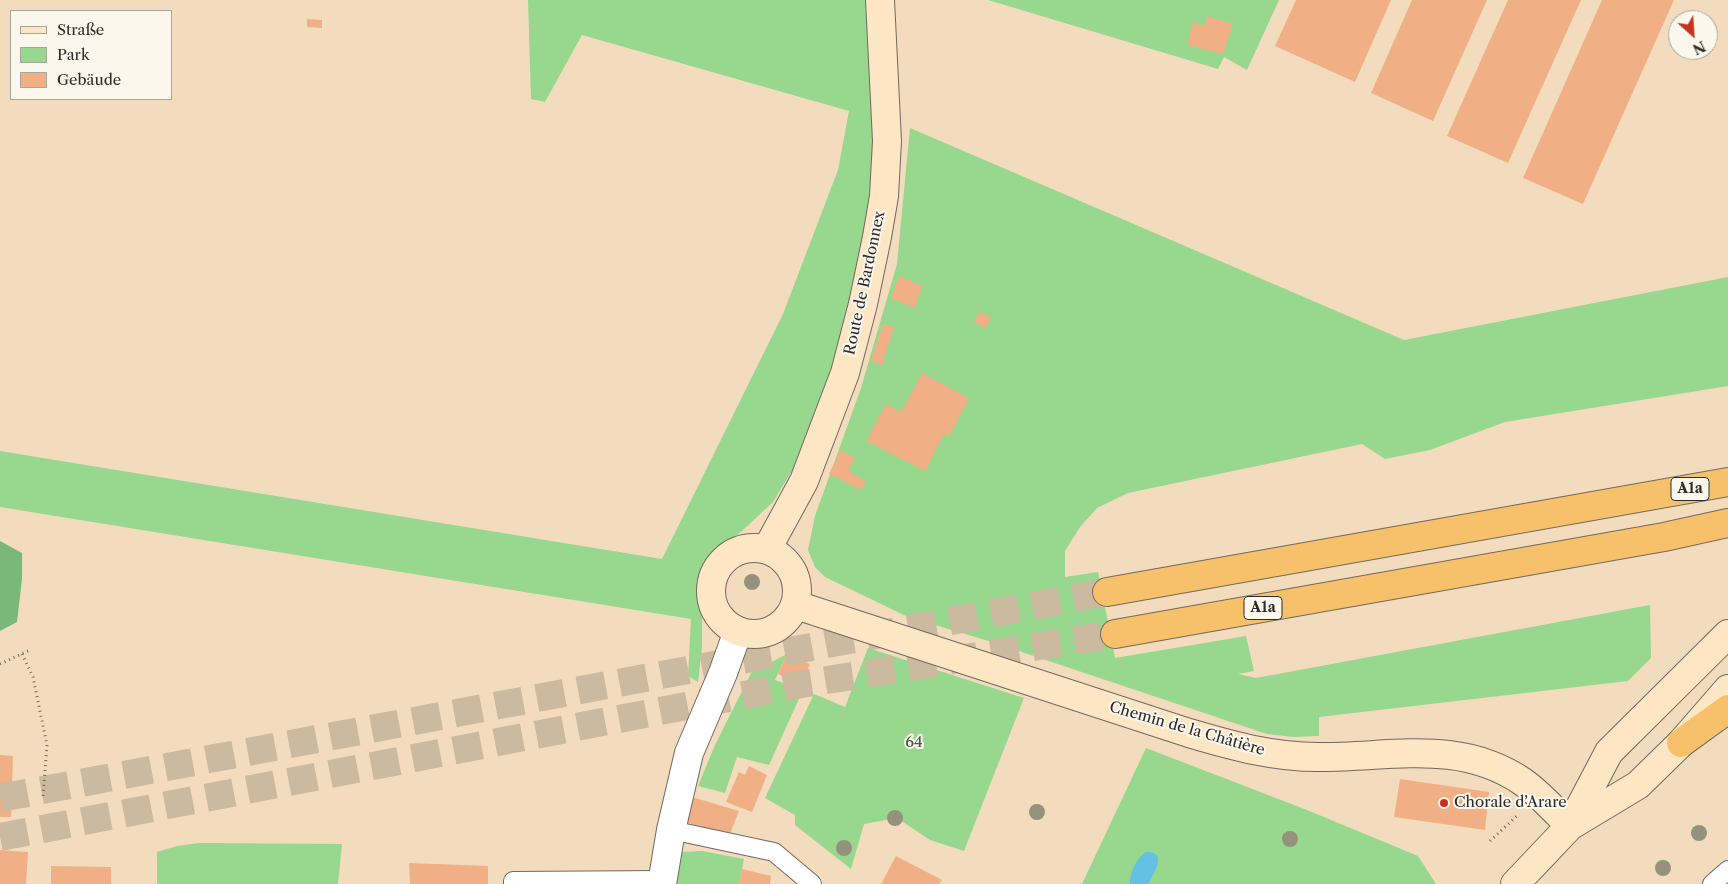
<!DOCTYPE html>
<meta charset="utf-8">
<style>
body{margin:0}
#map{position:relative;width:1728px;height:884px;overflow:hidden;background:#f3dcbd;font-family:"Libre Caslon Text",serif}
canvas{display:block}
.legend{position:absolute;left:10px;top:10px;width:162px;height:90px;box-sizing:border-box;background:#fbf7ec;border:1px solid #a8a59f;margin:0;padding:6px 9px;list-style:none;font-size:15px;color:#2b2b2b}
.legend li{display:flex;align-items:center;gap:10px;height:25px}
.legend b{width:25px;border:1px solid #a8a59f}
.north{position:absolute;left:1668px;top:10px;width:50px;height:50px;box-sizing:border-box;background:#fbf7ec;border:1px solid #a8a59f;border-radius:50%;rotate:154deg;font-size:14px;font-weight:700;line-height:20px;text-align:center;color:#2b2b2b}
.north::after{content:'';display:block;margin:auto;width:18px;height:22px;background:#c8321e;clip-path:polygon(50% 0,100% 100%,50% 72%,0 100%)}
</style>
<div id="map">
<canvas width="1728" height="884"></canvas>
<ul class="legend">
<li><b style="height:6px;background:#fce6c4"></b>Straße</li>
<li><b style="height:14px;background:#97d78e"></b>Park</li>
<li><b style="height:14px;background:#f1af85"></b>Gebäude</li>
</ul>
<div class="north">N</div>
</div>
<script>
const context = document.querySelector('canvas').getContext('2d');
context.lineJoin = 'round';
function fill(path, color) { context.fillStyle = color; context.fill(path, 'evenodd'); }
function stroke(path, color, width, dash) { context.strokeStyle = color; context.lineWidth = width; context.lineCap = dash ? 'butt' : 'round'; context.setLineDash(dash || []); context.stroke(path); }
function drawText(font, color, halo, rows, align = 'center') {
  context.font = font + ' "Libre Caslon Text",serif'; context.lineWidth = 4; context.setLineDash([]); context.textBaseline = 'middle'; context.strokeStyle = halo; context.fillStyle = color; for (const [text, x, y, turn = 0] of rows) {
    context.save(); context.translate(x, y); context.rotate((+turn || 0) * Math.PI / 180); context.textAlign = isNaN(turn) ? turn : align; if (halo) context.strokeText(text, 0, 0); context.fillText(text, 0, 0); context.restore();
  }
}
fill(new Path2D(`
 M528,0H865L873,119L872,159L870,191L861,253L850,306L834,361L817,413L796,464L773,502L742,531L719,549L706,565L699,596L702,617V648L698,682L688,676L691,619L0,507V451L662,559L783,314L838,170L849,111L582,35L545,102L531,99Z
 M988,0H1279L1247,70L1224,57L1218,69Z
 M910,128L1404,340L1728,277V386L1505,422L1430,450L1385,459L1362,444L1128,493L1097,508L1080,527L1065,551V577L1098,572L1115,658L1246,636L1254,671L1238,674L1256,678L1650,605L1651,658L1628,681L1319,717V736L1293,737L1267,734L992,642L908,617L825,577L815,567L808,550L815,516L861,388L897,264Z
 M868,648L1024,698L964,851L930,840L897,818L864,824L851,869L795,825V815L765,798L814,694L845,707Z
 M787,654L775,680L803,690L769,765L737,757L725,793L698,786L715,745L751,673Z
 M1146,748L1307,810L1418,856L1436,884H1082Z
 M199,843L342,844L338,884H157V852L177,846Z
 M702,851L744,859L739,884H674L681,852Z`), '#97d78e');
fill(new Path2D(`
 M0,541L22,553V579L17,622L0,631Z`), '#79b879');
fill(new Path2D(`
 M1146,852C1169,851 1153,875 1148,884H1130C1129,874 1137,857 1146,852Z`), '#65c0e3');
fill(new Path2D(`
 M1296,0H1391L1355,82L1275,46Z
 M1412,0H1487L1433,121L1371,93Z
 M1508,0H1581L1508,163L1447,136Z
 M1602,0H1674L1583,204L1523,178Z
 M1207,16L1233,24L1223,54L1187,45L1193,22L1205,26Z
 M307,19L322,20V28L307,27Z
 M899,276L923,286L914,308L891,298Z
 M979,312L991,317L986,328L974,322Z
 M883,324L894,327L882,365L871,361Z
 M922,373L969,398L949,437L944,434L925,471L866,441L886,404L901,412Z
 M841,450L855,458L848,471L866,481L861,490L829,474Z
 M787,654L810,664L801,684L778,674Z
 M0,755L13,756L11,817H0Z
 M749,766L767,775L752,812L726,802L739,772L745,775Z
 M1400,779L1489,792L1485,830L1394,817Z
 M692,797L739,811L730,834L684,822Z
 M0,850L28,852L26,884H0Z
 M896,856L942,880L939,884H881Z
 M409,863L488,866V884H410Z
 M51,866L111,867V884H51Z
 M742,869L771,876L770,884H739Z`), '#f1af85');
stroke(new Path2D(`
 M0,798L1107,592
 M0,837L802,684L1115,634`), '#cbb9a0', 28, [28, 14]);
const lane = new Path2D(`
 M671,830L774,852L812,884
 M513,884V881L663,880
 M1712,884L1728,870`);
const street = new Path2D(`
 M662,884L671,830L689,753L723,673L738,631`);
const secondary = new Path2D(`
 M711 591a43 43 0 1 1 86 0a43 43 0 1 1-86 0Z
 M767,549L804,481L845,373L863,304L877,237L884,196L887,141L880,0
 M796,605L1189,733C1233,746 1276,758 1323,757C1393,757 1460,739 1523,782C1540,794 1555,811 1570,826
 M1570,826L1609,752L1728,634
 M1515,884L1570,826L1638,785L1681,743L1728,689`);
const highway = new Path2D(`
 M1107,592L1728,482
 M1115,634L1664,537L1728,523
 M1681,743L1728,709`);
stroke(lane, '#71695e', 20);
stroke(street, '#71695e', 30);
stroke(secondary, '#71695e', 30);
stroke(highway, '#71695e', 30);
stroke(new Path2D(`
 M22,654L33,677L47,745L43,796
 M0,664L30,650
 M1490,841L1519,814`), '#71695e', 3, [1, 4]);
stroke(lane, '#fff', 18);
stroke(street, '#fff', 28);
stroke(secondary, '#fce6c4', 28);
stroke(highway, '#f7c06b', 28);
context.fillStyle = '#94927a';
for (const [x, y] of [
 [752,582],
 [1037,812],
 [895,818],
 [1699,833],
 [1290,839],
 [844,848],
 [1663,868]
]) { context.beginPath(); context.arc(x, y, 8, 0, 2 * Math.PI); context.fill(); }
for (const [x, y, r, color] of [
 [1444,803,5,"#c8321e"]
]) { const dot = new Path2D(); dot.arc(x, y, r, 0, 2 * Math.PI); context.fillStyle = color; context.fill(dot); stroke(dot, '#fbf7ec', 2); }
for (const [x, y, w] of [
 [1690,489,38],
 [1263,608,38]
]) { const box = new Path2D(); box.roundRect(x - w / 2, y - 11.5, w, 23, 4); context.fillStyle = '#fbf7ec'; context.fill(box); stroke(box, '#2b2b2b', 1); }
drawText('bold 14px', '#2b2b2b', null, [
 ["A1a",1690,489],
 ["A1a",1263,608]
]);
drawText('15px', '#2b2b2b', '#fbf7ec', [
 ["Route de Bardonnex",865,283,-78],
 ["Chemin de la Châtière",1187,729,16]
]);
drawText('15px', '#465644', '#fbf7ec', [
 ["64",914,743]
]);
drawText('15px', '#2b2b2b', '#fbf7ec', [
 ["Chorale d’Arare",1454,803]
], 'left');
</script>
